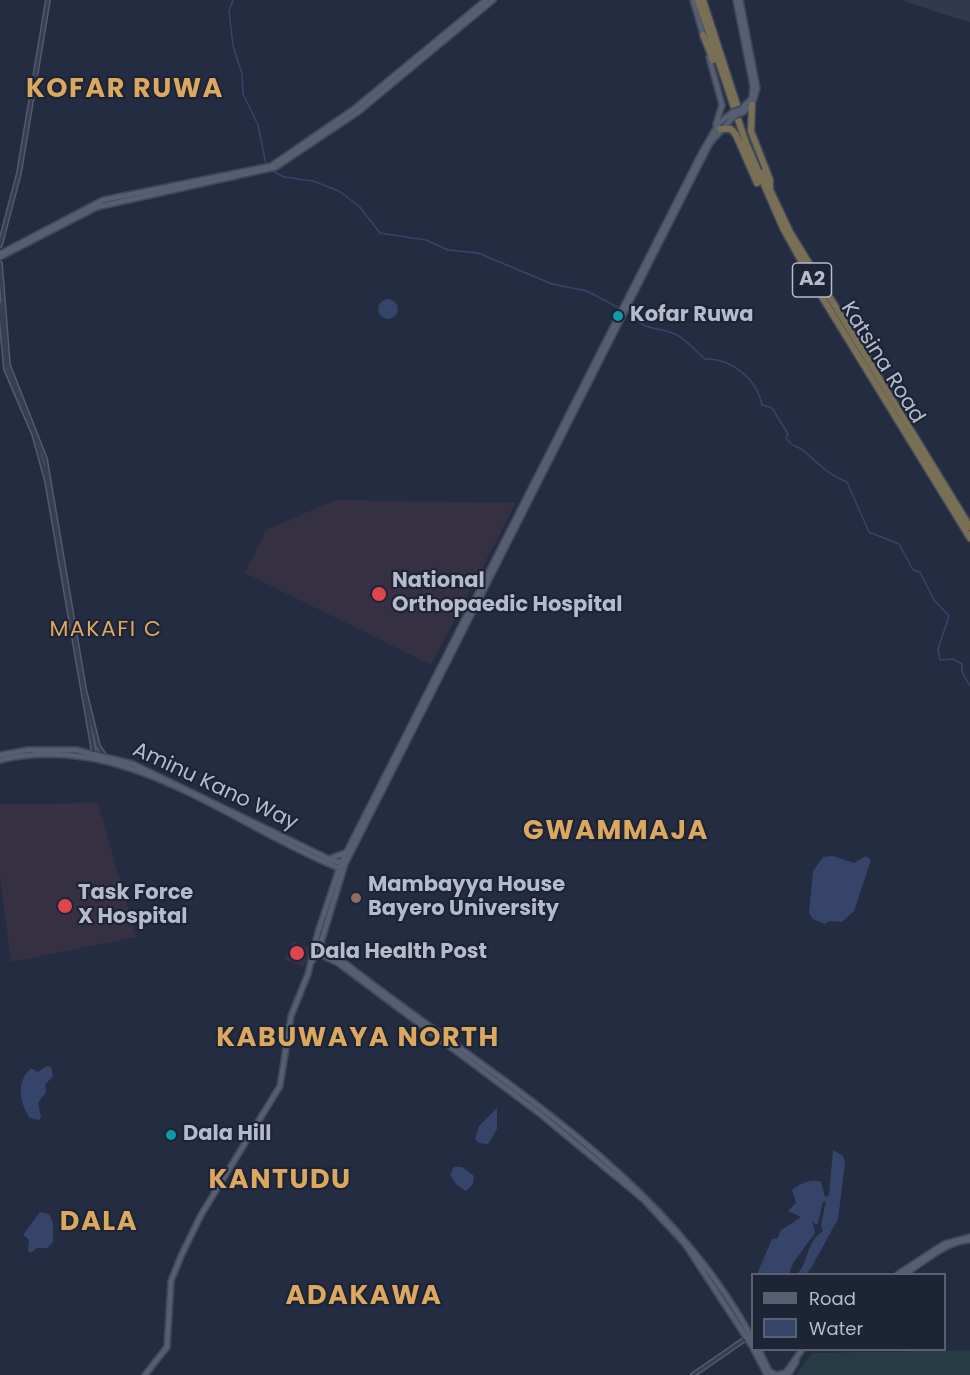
<!DOCTYPE html>
<style>
body{margin:0}
#map{position:relative;width:970px;height:1375px;overflow:hidden;background:#242c42;font-family:Poppins,sans-serif}
canvas{display:block}
.legend{position:absolute;left:751px;top:1273px;width:195px;height:78px;box-sizing:border-box;background:#1d2436;border:2px solid #5a6072;margin:0;padding:8px 10px;list-style:none;font-size:18px;color:#b5bacc}
.legend li{display:flex;align-items:center;gap:12px;height:30px}
.legend b{width:30px;border:2px solid #5a6072}
</style>
<div id="map">
<canvas width="970" height="1375"></canvas>
<ul class="legend">
<li><b style="height:8px;background:#565e71"></b>Road</li>
<li><b style="height:16px;background:#37446a"></b>Water</li>
</ul>
</div>
<script>
const context = document.querySelector('canvas').getContext('2d');
context.lineJoin = 'round';
function fill(path, color) { context.fillStyle = color; context.fill(path, 'evenodd'); }
function stroke(path, color, width, dash) { context.strokeStyle = color; context.lineWidth = width; context.lineCap = dash ? 'butt' : 'round'; context.setLineDash(dash || []); context.stroke(path); }
function drawText(font, color, halo, rows, align = 'center') {
  context.font = font + ' Poppins,sans-serif'; context.lineWidth = 4.5; context.setLineDash([]); context.textBaseline = 'middle'; context.strokeStyle = halo; context.fillStyle = color; for (const [text, x, y, turn = 0] of rows) {
    context.save(); context.translate(x, y); context.rotate((+turn || 0) * Math.PI / 180); context.textAlign = isNaN(turn) ? turn : align; if (halo) context.strokeText(text, 0, 0); context.fillText(text, 0, 0); context.restore();
  }
}
fill(new Path2D(`
 M335,500L516,503L431,665L245,573L266,530Z
 M98,803L136,937L11,962L0,876V804Z
 M293,941L309,948L304,967L284,959Z`), '#353142');
fill(new Path2D(`
 M901,0H970V22L952,17Z`), '#32394e');
fill(new Path2D(`
 M970,1350V1375H796L812,1353Z`), '#263b43');
fill(new Path2D(`
 M378 309a10 10 0 1 1 20 0a10 10 0 1 1-20 0Z
 M833,856L854,863L866,856L871,860L854,911L842,922L829,921L825,924L813,919L809,913L813,871L823,857Z
 M46,1066L51,1067L53,1076L45,1085L46,1092L38,1103L41,1117L39,1120L30,1118C19,1102 16,1082 31,1068L38,1072Z
 M497,1108V1129L488,1144L479,1143L475,1139L479,1126Z
 M833,1150L843,1156L845,1163L838,1219L811,1268L806,1274H797C809,1263 805,1243 823,1231L821,1225L826,1201L823,1202L818,1223L816,1225L812,1220L815,1233L793,1263L789,1274H757L772,1239L778,1238L780,1231L801,1217L788,1211L796,1203L792,1190C799,1184 812,1178 821,1182L825,1197L829,1195Z
 M454,1167H462L474,1176L473,1184L466,1191L456,1184L450,1175Z
 M40,1212L49,1214L53,1223V1242L47,1248H37L31,1253L28,1251L29,1240L23,1235Z`), '#37446a');
stroke(new Path2D(`
 M233,0L229,11L233,46L242,74L243,94L258,125L266,164
 M271,170L284,177L313,181L339,191L359,206L380,233L426,240L448,250L478,253L552,284L587,291L617,307
 M631,317C647,331 658,327 675,334C688,340 695,351 705,359C731,358 757,379 762,405L772,408L788,434L786,437C790,447 797,445 804,451C819,464 828,475 847,482L869,532L899,544L913,570L920,572L934,600L949,616L938,649L940,660L953,659L962,664V672L970,686`), '#37446a', 1.5);
const minor = new Path2D(`
 M0,245L19,173L48,0
 M0,264L8,365L45,459L84,689L98,746L104,755
 M0,304L6,369L34,434L47,481L94,753
 M693,1375L748,1337`);
const major = new Path2D(`
 M693,0L704,38
 M736,0L753,86L752,98L741,109
 M740,0L757,88L752,105L742,113
 M709,57L722,105L716,124
 M0,254L103,200L271,166L354,109L486,0
 M0,257L97,207L276,167L358,112L493,0
 M0,755L28,750H76L133,764L329,859L344,864
 M0,760C126,730 231,825 341,869
 M329,859L347,852
 M319,949L346,964C491,1077 662,1171 752,1338
 M315,952L338,963L539,1113L643,1199L685,1244L752,1346
 M312,961L319,949L345,864L710,143L734,116
 M898,1274L944,1244L970,1237
 M905,1274C924,1262 946,1241 970,1240
 M754,1350L767,1375
 M759,1350L771,1375
 M769,1371L776,1375L785,1373
 M145,1375L167,1347L171,1281L181,1256L201,1215L280,1086L291,1016L308,974L318,932L341,863L701,154L719,123L733,112
 M784,1375L802,1350
 M788,1375L796,1362`);
const highway = new Path2D(`
 M698,0L746,143L783,228L814,284L970,538
 M703,0L737,105
 M703,35L713,60
 M752,105L751,131L770,180V190
 M720,129H731L736,135L757,183
 M762,173L790,232L970,527`);
stroke(minor, '#535a6c', 6);
stroke(major, '#42485a', 8);
stroke(highway, '#404759', 9);
stroke(minor, '#383f51', 3);
stroke(major, '#565e71', 4.5);
stroke(highway, '#786f55', 6);
const majorBridge = new Path2D(`
 M733,112L741,109
 M734,116L742,113`);
stroke(majorBridge, '#42485a', 8, []);
stroke(majorBridge, '#565e71', 4.5);
for (const [x, y, r, color] of [
 [618,316,6,"#0f9aa8"],
 [379,594,8,"#e0444e"],
 [356,898,6,"#8d6e63"],
 [65,906,8,"#e0444e"],
 [297,953,8,"#e0444e"],
 [171,1135,6,"#0f9aa8"]
]) { const dot = new Path2D(); dot.arc(x, y, r, 0, 2 * Math.PI); context.fillStyle = color; context.fill(dot); stroke(dot, '#1d2436', 2); }
for (const [x, y, w] of [
 [812,280,39]
]) { const box = new Path2D(); box.roundRect(x - w / 2, y - 17, w, 34, 4.5); context.fillStyle = '#1d2436'; context.fill(box); stroke(box, '#b5bacc', 1.5); }
drawText('bold 20px', '#b5bacc', null, [
 ["A2",812,280]
]);
drawText('bold 21px', '#b5bacc', '#1d2436', [
 ["Kofar Ruwa",630,316],
 ["National",392,582],
 ["Orthopaedic Hospital",392,606],
 ["Mambayya House",368,886],
 ["Bayero University",368,910],
 ["Task Force",78,894],
 ["X Hospital",78,918],
 ["Dala Health Post",310,953],
 ["Dala Hill",183,1135]
], 'left');
drawText('21px', '#b5bacc', '#1d2436', [
 ["Katsina Road",882,363,58],
 ["Aminu Kano Way",215,787,25]
]);
context.letterSpacing = '1.5px';
drawText('22px', '#dca860', '#1d2436', [
 ["MAKAFI C",106,630]
]);
context.letterSpacing = '0px';
context.letterSpacing = '1.5px';
drawText('bold 27px', '#dca860', '#1d2436', [
 ["KOFAR RUWA",125,90],
 ["GWAMMAJA",616,832],
 ["KABUWAYA NORTH",358,1039],
 ["KANTUDU",280,1181],
 ["DALA",99,1223],
 ["ADAKAWA",364,1297]
]);
context.letterSpacing = '0px';
</script>
